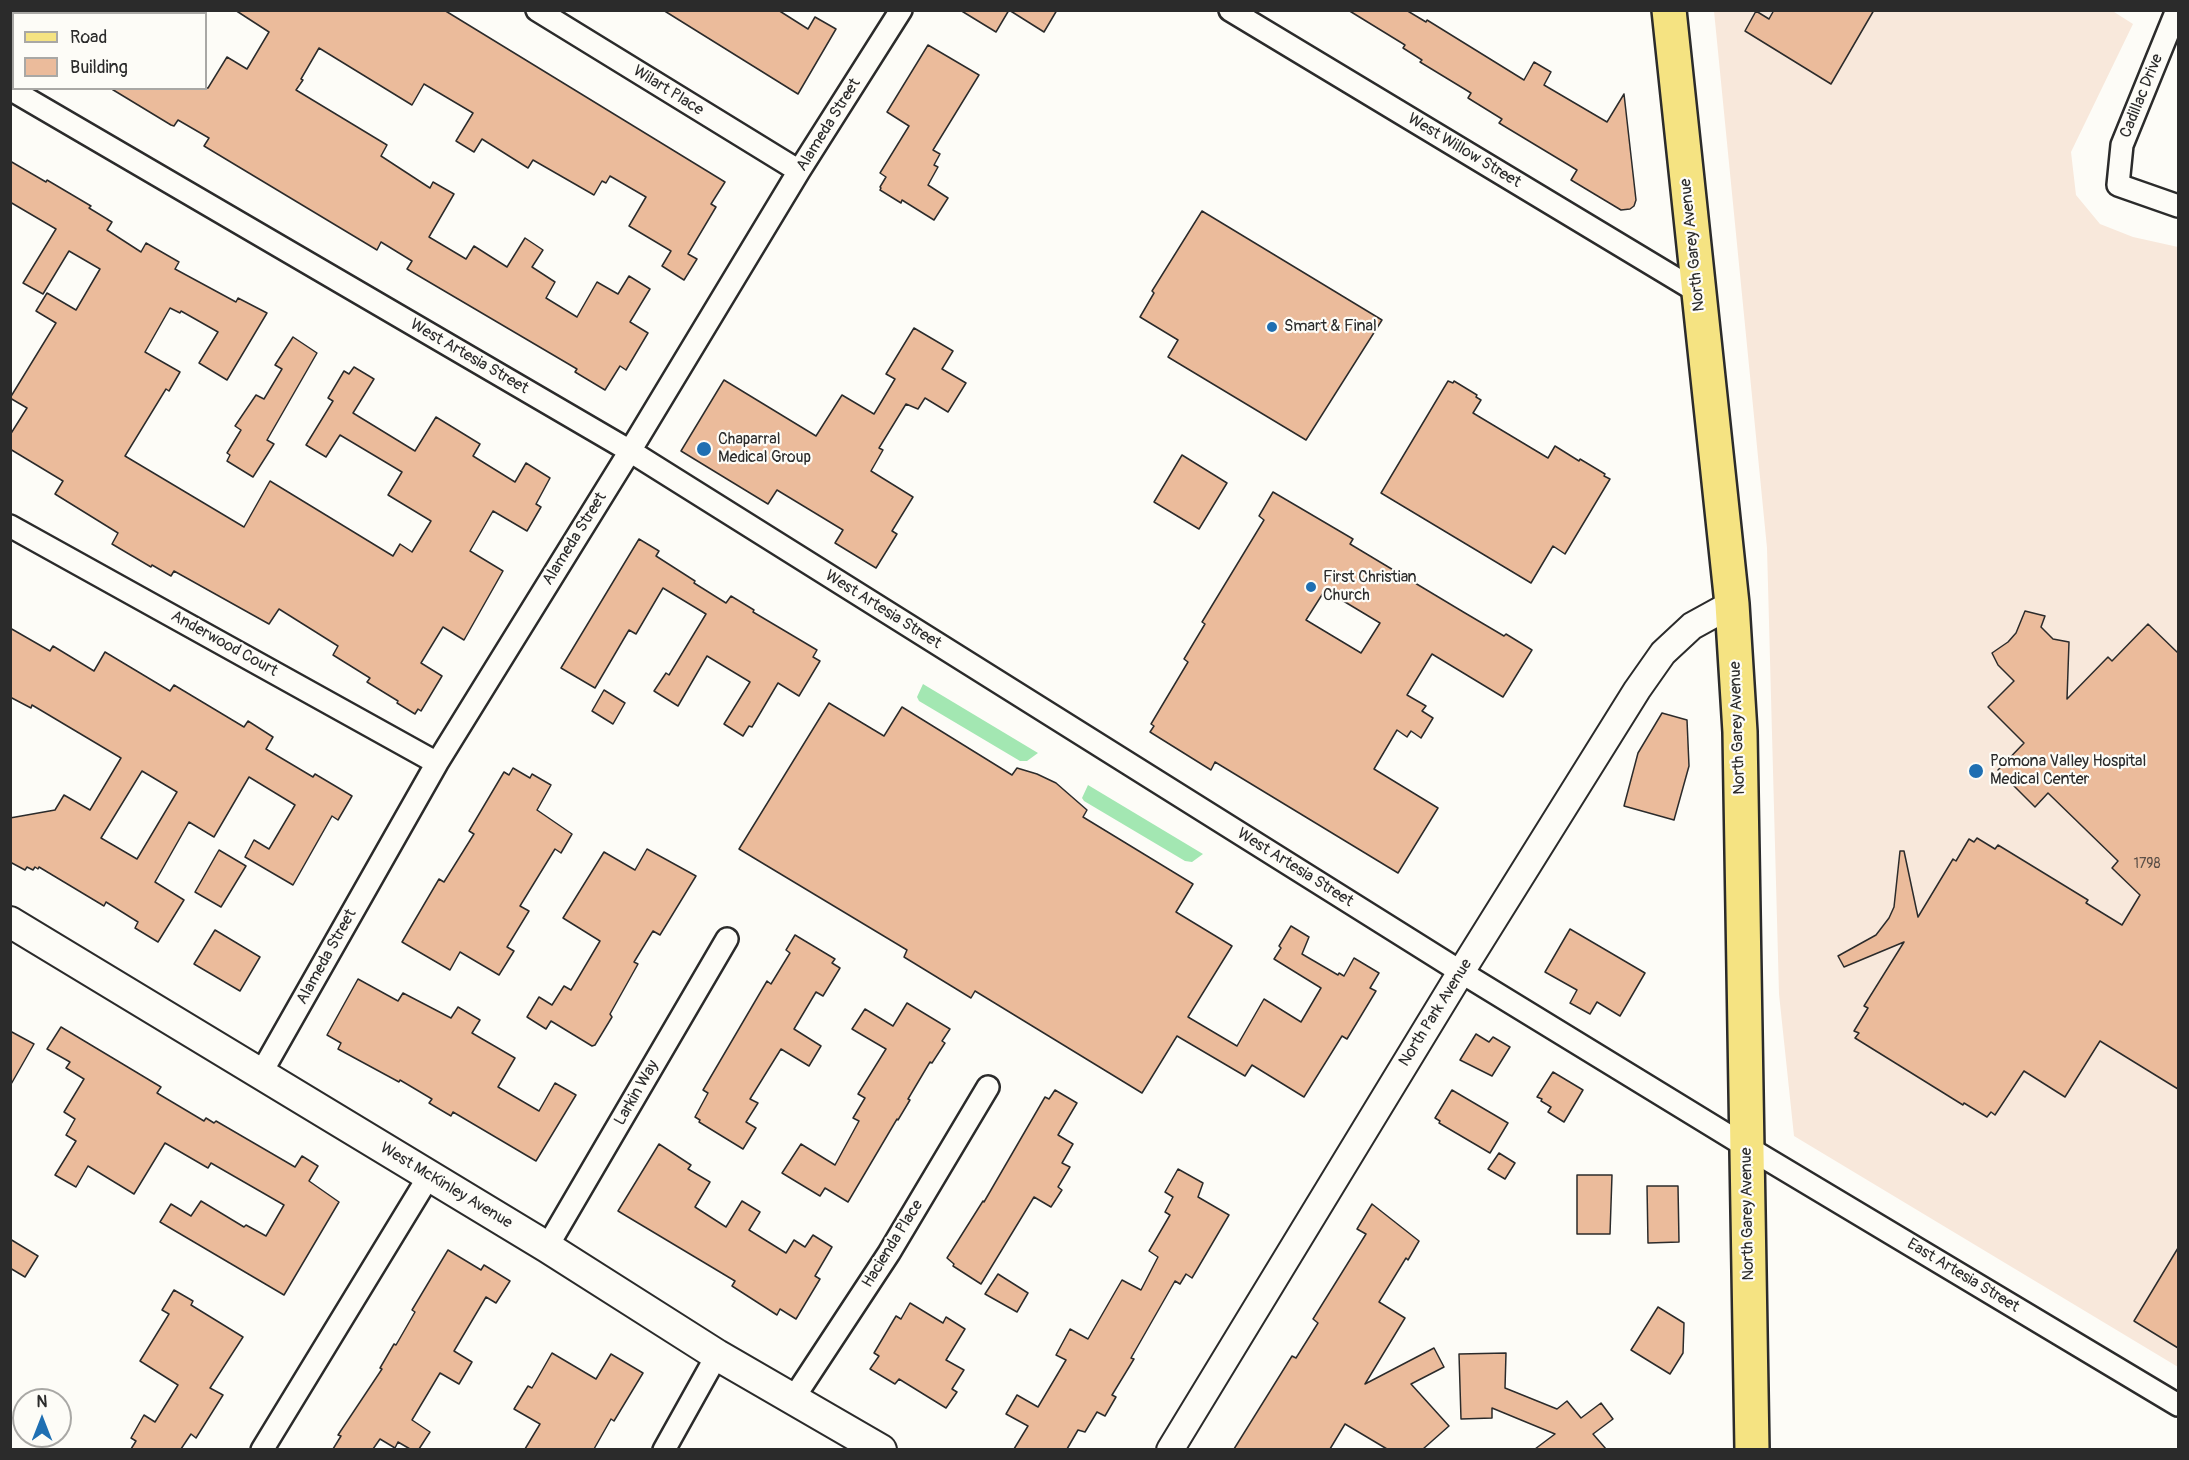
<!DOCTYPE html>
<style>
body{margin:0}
#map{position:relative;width:2189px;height:1460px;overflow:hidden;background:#fdfcf7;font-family:Pangolin,sans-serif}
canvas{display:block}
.frame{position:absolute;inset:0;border:12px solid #2b2b2b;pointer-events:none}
.legend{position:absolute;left:12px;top:12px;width:195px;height:78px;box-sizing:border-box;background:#fdfcf7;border:2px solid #a9a8a5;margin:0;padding:8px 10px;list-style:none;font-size:18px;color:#2b2b2b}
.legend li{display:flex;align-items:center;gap:12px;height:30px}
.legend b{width:30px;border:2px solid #a9a8a5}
.north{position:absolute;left:12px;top:1388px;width:60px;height:60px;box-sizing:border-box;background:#fdfcf7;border:2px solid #a9a8a5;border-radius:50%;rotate:0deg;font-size:16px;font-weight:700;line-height:24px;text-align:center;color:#2b2b2b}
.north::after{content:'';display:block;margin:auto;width:21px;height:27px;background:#1f6fb2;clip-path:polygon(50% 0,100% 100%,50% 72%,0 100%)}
</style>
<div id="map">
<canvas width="2189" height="1460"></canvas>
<div class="frame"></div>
<ul class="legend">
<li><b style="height:8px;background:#f5e382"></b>Road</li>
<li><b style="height:16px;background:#ebbb9b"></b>Building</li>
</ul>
<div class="north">N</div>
</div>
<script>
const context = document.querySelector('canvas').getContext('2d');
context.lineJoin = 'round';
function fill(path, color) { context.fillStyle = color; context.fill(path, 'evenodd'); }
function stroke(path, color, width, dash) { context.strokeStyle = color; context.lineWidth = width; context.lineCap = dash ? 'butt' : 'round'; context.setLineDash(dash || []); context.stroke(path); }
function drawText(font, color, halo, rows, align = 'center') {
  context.font = font + ' Pangolin,sans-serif'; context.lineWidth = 4.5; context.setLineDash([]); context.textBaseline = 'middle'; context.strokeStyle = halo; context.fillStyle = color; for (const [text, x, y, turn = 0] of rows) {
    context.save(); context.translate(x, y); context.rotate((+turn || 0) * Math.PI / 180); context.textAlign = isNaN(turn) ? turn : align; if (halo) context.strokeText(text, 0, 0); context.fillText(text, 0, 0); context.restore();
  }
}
fill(new Path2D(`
 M2111,10L2133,24L2071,152L2076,195L2100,224L2133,237L2178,247V1367L1794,1136L1779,994L1767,548L1714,11Z`), '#f8e8db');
fill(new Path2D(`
 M923,684L1038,753L1027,761H1020L919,701L917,697Z
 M1088,785L1203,854L1192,862L1185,861L1084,801L1082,798Z`), '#a3e7b2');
const building = new Path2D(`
 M235,10H444L725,182L711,204L716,207L688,254L697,259L684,280L662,266L671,251L629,226L646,197L610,176L606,183L602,181L594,195L533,160L528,168L482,139L474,152L456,141L473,113L424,84L412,105L319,48L301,79L303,80L296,90L387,145L381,156L430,188L433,182L454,194L429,237L466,259L474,246L507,267L525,238L543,250L532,267L555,282L546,298L577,317L597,282L618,294L629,276L650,289L630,322L648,333L626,370L620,366L605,390L575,372L577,369L407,269L412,261L381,242L377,250L204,146L209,138L178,120L174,126L171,125L110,88H208L227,57L247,69L269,32Z
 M663,10H778L808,29L815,17L836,29L798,94Z
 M960,10H1009L996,32Z
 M1009,10H1057L1044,32Z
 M1348,10H1406L1426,22L1427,20L1524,80L1534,62L1551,72L1544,85L1607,122L1624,94L1636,200L1634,206L1630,209L1621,210L1571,180L1577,170L1499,123L1502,119L1468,98L1471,93L1420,62L1422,60L1403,48L1405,45Z
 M1774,10H1874L1831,84L1745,31L1756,11L1769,19Z
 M928,45L979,75L933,150L940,154L934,165L938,167L928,185L948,198L934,220L902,200L901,203L880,190L881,188L880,187L886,177L880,173L909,126L887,112Z
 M10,161L46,182L47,180L91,206L89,208L112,222L107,230L141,252L146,243L179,262L175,269L236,302L238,298L267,313L227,380L199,363L218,332L181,311L180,313L170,308L145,352L180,372L169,391L166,389L125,456L244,527L270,481L393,556L400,544L412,552L431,521L388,495L402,472L340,435L326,457L306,445L333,401L328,398L344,371L349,374L354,367L374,379L353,413L415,451L436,417L480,444L473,456L515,482L526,463L550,478L536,504L541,507L527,531L493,511L470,551L503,571L464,640L443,627L421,663L442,676L421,711L418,709L415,714L397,703L398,701L367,682L370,678L333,655L338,646L279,609L269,624L174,571L171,576L152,565L151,567L112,544L118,533L55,494L63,481L10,449V435L27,408L10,398L56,323L36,311L47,293L76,310L100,269L69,251L43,294L23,283L56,229L10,202Z
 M1202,211L1382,320L1306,440L1168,357L1178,340L1140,317L1154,293L1152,291Z
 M914,328L953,351L942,369L966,383L948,412L925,398L918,409L906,404L879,448L883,450L871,471L913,497L892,531L897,534L876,568L835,543L843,530L777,490L768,504L681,451L724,380L816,436L842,395L874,414L895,379L886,374Z
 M293,337L317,353L267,440L274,444L253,477L227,461L230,455L227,453L241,430L235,426L256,395L264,399L282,369L275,365Z
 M1448,381L1453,383L1454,381L1477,395L1476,397L1481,400L1473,413L1548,458L1555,446L1579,461L1580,459L1605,474L1604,476L1610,479L1565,554L1553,546L1531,583L1381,493Z
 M1182,455L1227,483L1199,529L1154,502Z
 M1273,492L1353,539L1350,544L1465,613L1504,636L1506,634L1532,650L1503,697L1432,654L1407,695L1426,706L1422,711L1433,718L1421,738L1411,731L1407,737L1397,730L1374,769L1438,808L1398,873L1215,762L1211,770L1150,732L1154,726L1151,724L1188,662L1184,659L1205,624L1202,622L1264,520L1259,516ZM1325,590L1380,623L1361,653L1306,620Z
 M639,539L659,551L656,556L695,581L694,583L726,603L731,596L754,610L753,612L817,650L813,657L820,661L799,696L778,683L752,727L749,726L743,736L724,724L750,682L707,656L678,706L654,691L666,673L669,675L706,614L663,588L636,634L629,630L595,688L561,668Z
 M2025,611L2045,616L2041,627L2053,639L2069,642L2067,699L2108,657L2112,661L2148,624L2178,653V1089L2100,1041L2065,1097L2024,1071L1995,1115L1991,1112L1987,1117L1964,1103L1963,1105L1855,1038L1859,1033L1854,1031L1868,1008L1864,1006L1904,942L1844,967L1838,956L1876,935L1889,918L1894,907L1900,851H1904L1918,917L1953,859L1956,861L1969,839L1974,842L1977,838L1995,849L1998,845L2088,900L2086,903L2122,925L2140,895L2112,868L2118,861L2048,793L2035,807L1998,770L2024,743L1988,707L2014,681L1998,665L1992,653L2008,642L2016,633Z
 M10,628L50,651L53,646L94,671L105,652L170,691L174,685L244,727L248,721L273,737L266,749L313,777L315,774L352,796L338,820L332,816L293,885L245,857L254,840L269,849L295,805L249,777L214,837L189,822L155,882L184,900L158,942L135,928L138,922L106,902L104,906L39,867L38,869L35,867L33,870L27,867L25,870L10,862V818L55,810L64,795L90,810L121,758L32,705L31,708L10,697ZM142,771L177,792L137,859L101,838Z
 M604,690L625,703L613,724L592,711Z
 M829,703L884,736L902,707L1012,775L1017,768L1037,774L1056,783L1087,810L1083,817L1193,884L1176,912L1232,946L1188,1017L1237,1046L1264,999L1301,1022L1321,988L1274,959L1281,948L1279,946L1291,926L1309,937L1302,954L1338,975L1339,973L1344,976L1354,958L1379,973L1370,988L1376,991L1347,1039L1342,1036L1304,1097L1252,1065L1245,1076L1177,1036L1142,1093L975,991L971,998L904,957L907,950L739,849Z
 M1662,713L1687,720L1689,766L1674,820L1624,806L1638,753Z
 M513,768L530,778L532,774L551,785L537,810L572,834L561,853L555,849L520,906L529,911L507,947L514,951L499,975L460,952L450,970L402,942L439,879L444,882L474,834L469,831L504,772L509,775Z
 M647,849L696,876L660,935L653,931L634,962L638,964L610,1014L612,1017L595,1045L592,1046L551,1021L546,1029L527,1017L539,997L552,1005L564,986L571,990L600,941L563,918L604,852L635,870Z
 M219,850L246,866L221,907L195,892Z
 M1570,929L1645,973L1620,1016L1597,1002L1590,1014L1570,1003L1577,990L1545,972Z
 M215,930L260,957L240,991L194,964Z
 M795,935L835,959L832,963L840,968L823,996L816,992L794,1029L821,1046L809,1066L781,1049L750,1099L758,1103L746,1122L756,1128L743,1149L699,1122L700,1120L695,1117L708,1093L703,1090L767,981L771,984L790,953L786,950Z
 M358,979L398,1001L403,993L451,1018L458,1007L480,1020L472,1033L515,1058L498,1087L539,1111L555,1083L576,1095L536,1161L453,1112L451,1116L429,1103L432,1099L400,1080L399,1082L338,1049L341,1043L327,1035Z
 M907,1003L950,1029L942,1041L945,1043L932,1063L930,1062L908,1099L910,1100L898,1120L897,1119L848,1202L825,1188L820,1196L782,1173L801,1144L835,1165L859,1121L853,1118L865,1098L858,1094L886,1049L852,1029L865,1009L893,1026Z
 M61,1027L161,1087L157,1093L204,1121L206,1118L214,1123L216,1121L295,1167L302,1156L318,1166L309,1181L339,1202L284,1295L160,1222L171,1204L191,1216L201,1201L244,1227L246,1225L266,1236L284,1205L211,1163L208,1168L165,1143L134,1194L88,1166L76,1187L55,1175L76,1141L66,1135L75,1119L64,1112L84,1079L66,1068L70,1062L47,1049Z
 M10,1031L34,1044L10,1086Z
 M1476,1034L1489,1042L1493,1037L1510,1047L1492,1076L1460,1060Z
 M1553,1072L1583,1090L1564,1122L1548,1112L1551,1107L1541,1101L1542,1099L1537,1097Z
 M1055,1090L1077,1103L1058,1135L1073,1144L1062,1163L1070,1167L1058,1187L1062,1190L1051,1207L1034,1197L981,1284L953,1266L954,1264L947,1258L983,1201L984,1202L1045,1097L1049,1099Z
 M1452,1090L1508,1123L1490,1153L1439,1123L1440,1121L1435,1118Z
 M659,1144L691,1165L688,1169L710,1182L695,1207L726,1227L742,1201L760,1212L749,1230L786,1253L794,1240L805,1247L813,1235L832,1247L815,1276L820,1279L796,1319L780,1309L777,1315L732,1286L735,1281L618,1211Z
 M1499,1153L1515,1163L1505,1179L1488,1169Z
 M1178,1169L1203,1183L1198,1197L1229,1215L1192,1278L1186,1274L1180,1284L1175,1281L1131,1358L1134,1359L1112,1395L1116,1397L1105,1416L1097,1412L1085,1432L1078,1430L1067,1449H1014L1028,1426L1006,1414L1017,1395L1038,1407L1066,1360L1056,1355L1070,1329L1088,1339L1122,1280L1141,1290L1158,1257L1149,1251L1170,1215L1165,1212L1173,1197L1165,1192Z
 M1577,1175H1612L1610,1234H1577Z
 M1647,1186H1678L1679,1242L1648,1243Z
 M1372,1204L1419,1241L1408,1260L1406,1258L1379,1302L1405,1318L1365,1384L1434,1348L1444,1367L1411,1384L1449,1426L1423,1449H1387L1345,1424L1330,1449H1234L1292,1356L1296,1358L1318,1323L1313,1319L1366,1234L1357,1229Z
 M10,1239L38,1256L25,1277L10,1268Z
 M2178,1248V1348L2134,1321Z
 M448,1250L481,1270L484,1265L510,1281L496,1303L486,1297L454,1351L472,1362L459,1384L440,1373L412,1420L430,1432L419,1449H410L398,1442L395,1448L380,1439L373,1449H333L341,1436L338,1435L382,1369L380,1368L394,1344L396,1345L415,1312L412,1310Z
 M998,1274L1028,1293L1017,1312L985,1294Z
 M174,1290L193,1301L191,1305L243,1337L210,1388L223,1395L196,1438L191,1434L181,1449H131L136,1441L131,1438L144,1415L155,1422L178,1385L140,1361L169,1314L162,1310Z
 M910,1303L943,1323L946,1317L965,1329L946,1360L964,1370L952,1389L957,1392L946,1408L899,1379L895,1384L870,1369L879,1356L874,1353L896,1316L901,1319Z
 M1658,1307L1684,1323L1683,1353L1670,1374L1631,1350Z
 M552,1353L596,1379L611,1354L643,1373L614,1421L611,1419L594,1449H525L540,1424L514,1409L528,1386L532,1388Z
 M1506,1353L1505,1388L1557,1409L1567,1401L1581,1418L1601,1403L1613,1419L1593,1434L1606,1449H1535L1555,1434L1492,1408V1418L1461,1419L1459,1354Z`);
fill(building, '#ebbb9b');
stroke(building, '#2b2b2b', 1.5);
const minor = new Path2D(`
 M537,10L799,171
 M1230,10L1698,292
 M2177,10L2122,145L2118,185L2178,206
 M10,89L630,451L1461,972L1747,1147L2178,1405
 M10,526L437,763
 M260,1075L437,763L630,451L799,171L901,10
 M547,1247L727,939
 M793,1399L889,1253L988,1087
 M262,1450L429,1176
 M664,1450L717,1355`);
const tertiary = new Path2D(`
 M1170,1450L1461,972L1637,690L1663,653L1692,626L1732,604`);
const secondary = new Path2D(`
 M10,922L547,1247L717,1355L881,1450`);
const primary = new Path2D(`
 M1669,10L1732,604L1740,732L1752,1450`);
stroke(minor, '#2b2b2b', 26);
stroke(tertiary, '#2b2b2b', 30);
stroke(secondary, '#2b2b2b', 34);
stroke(primary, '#2b2b2b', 38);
stroke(minor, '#fdfcf7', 21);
stroke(tertiary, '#fdfcf7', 26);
stroke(secondary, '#fdfcf7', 30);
stroke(primary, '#f5e382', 33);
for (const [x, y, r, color] of [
 [1272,327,6,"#1f6fb2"],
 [704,449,8,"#1f6fb2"],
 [1311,587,6,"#1f6fb2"],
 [1976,771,8,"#1f6fb2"]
]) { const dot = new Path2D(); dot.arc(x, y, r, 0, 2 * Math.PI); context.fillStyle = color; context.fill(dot); stroke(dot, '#fdfcf7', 2); }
drawText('14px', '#5b4f47', null, [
 ["1798",2147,864]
]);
drawText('16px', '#2b2b2b', '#fdfcf7', [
 ["Wilart Place",668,91,32],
 ["Cadillac Drive",2142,96,-68],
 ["Alameda Street",829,125,-58],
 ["West Willow Street",1464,151,31],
 ["North Garey Avenue",1693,245,-96],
 ["West Artesia Street",469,357,30],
 ["Alameda Street",575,539,-58],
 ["West Artesia Street",883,610,32],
 ["Anderwood Court",224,644,29],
 ["North Garey Avenue",1738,728,-92],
 ["West Artesia Street",1295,868,32],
 ["Alameda Street",327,957,-61],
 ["North Park Avenue",1436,1013,-58],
 ["Larkin Way",637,1093,-60],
 ["West McKinley Avenue",446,1186,31],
 ["North Garey Avenue",1748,1214,-91],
 ["Hacienda Place",893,1244,-58],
 ["East Artesia Street",1963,1276,31]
]);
drawText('16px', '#2b2b2b', '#fdfcf7', [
 ["Smart & Final",1284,327],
 ["Chaparral",718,440],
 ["Medical Group",718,458],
 ["First Christian",1323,578],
 ["Church",1323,596],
 ["Pomona Valley Hospital",1990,762],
 ["Medical Center",1990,780]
], 'left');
</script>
